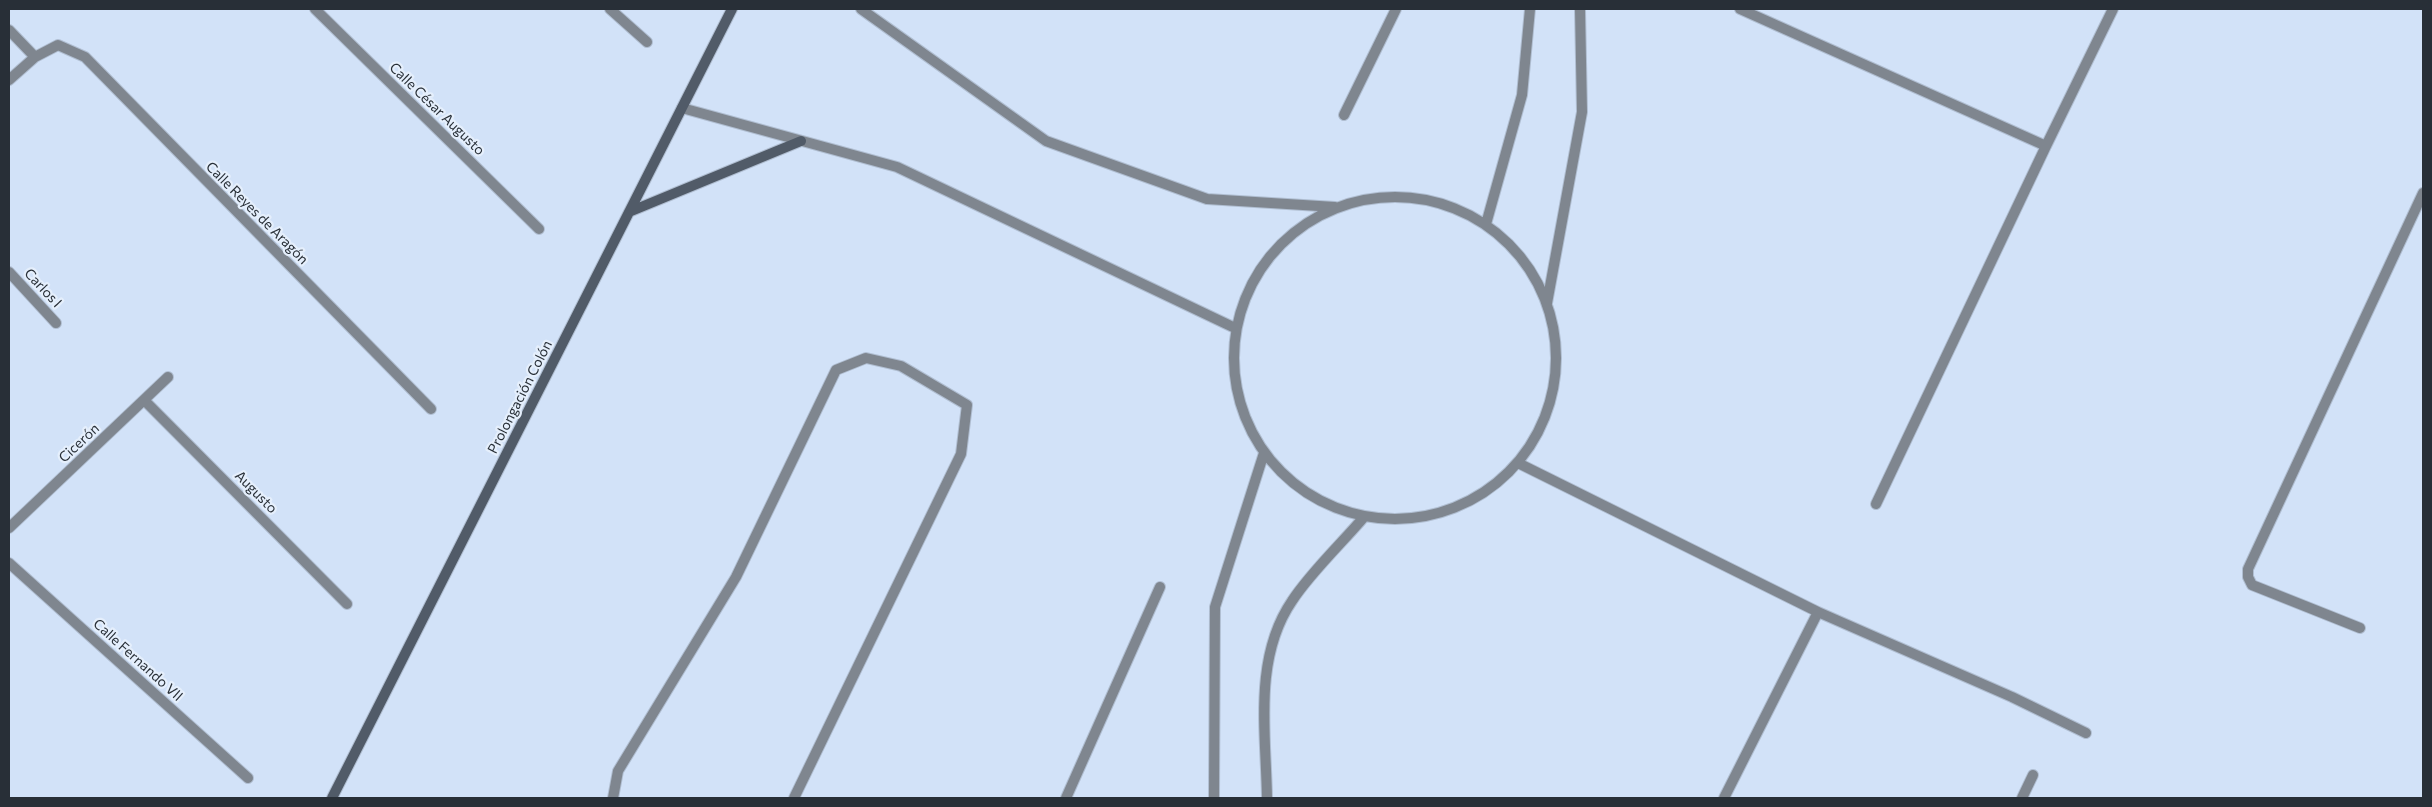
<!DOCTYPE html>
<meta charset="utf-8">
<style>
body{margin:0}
#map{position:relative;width:2432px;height:807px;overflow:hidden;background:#d2e2f8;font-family:Commissioner,sans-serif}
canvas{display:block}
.frame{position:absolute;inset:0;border:10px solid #282f37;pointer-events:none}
</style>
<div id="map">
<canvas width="2432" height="807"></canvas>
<div class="frame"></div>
</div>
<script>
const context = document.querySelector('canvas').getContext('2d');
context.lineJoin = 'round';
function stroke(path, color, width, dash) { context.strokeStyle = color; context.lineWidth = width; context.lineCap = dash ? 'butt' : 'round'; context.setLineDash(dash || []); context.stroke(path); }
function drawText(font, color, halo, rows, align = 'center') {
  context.font = font + ' Commissioner,sans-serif'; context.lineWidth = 4.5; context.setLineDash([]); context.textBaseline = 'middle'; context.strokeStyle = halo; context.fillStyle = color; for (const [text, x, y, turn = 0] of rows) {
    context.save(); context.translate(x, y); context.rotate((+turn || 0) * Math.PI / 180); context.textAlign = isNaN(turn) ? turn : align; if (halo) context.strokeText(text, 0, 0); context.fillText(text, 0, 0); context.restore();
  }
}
const lane = new Path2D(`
 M2360,628L2252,585L2248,577V569L2423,193`);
const street = new Path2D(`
 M315,9L539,229
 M610,9L647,42
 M861,9L1046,141L1207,199L1335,207
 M1740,9L2046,146L2113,9
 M9,30L35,57
 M9,80L35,57L58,45L85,57L431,409
 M682,108L897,167L1235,328
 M1344,115L1396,9
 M1234 358a161 161 0 1 1 322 0a161 161 0 1 1-322 0Z
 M1486,224L1522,95L1530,9
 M9,272L56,323
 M1547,303L1582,112L1580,9
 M144,400L347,604
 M1518,463L1818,612L1724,798
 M1876,504L2046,146
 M9,528L168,377
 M9,563L248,778
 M1818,612L2012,697L2086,733
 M613,798L618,771L736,577L836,370L866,358L901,366L967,405L961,454L794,798
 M1066,798L1160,587
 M1214,798L1215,607L1264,453
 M1267,798C1266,733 1253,658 1292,601C1310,573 1342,543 1364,517
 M2022,798L2033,775`);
const secondary = new Path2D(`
 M629,212L801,141
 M332,798L732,9`);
stroke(lane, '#b0bed1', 12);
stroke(street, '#b0bed1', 12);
stroke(secondary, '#b0bed1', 12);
stroke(lane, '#7f868f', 10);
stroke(street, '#7f868f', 10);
stroke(secondary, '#515b68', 10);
drawText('14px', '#282f37', '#e5effc', [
 ["Calle César Augusto",437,109,44],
 ["Calle Reyes de Aragón",257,213,45],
 ["Carlos I",43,288,47],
 ["Prolongación Colón",520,397,-63],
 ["Cicerón",79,443,-43],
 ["Augusto",256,492,45],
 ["Calle Fernando VII",138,660,42]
]);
</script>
